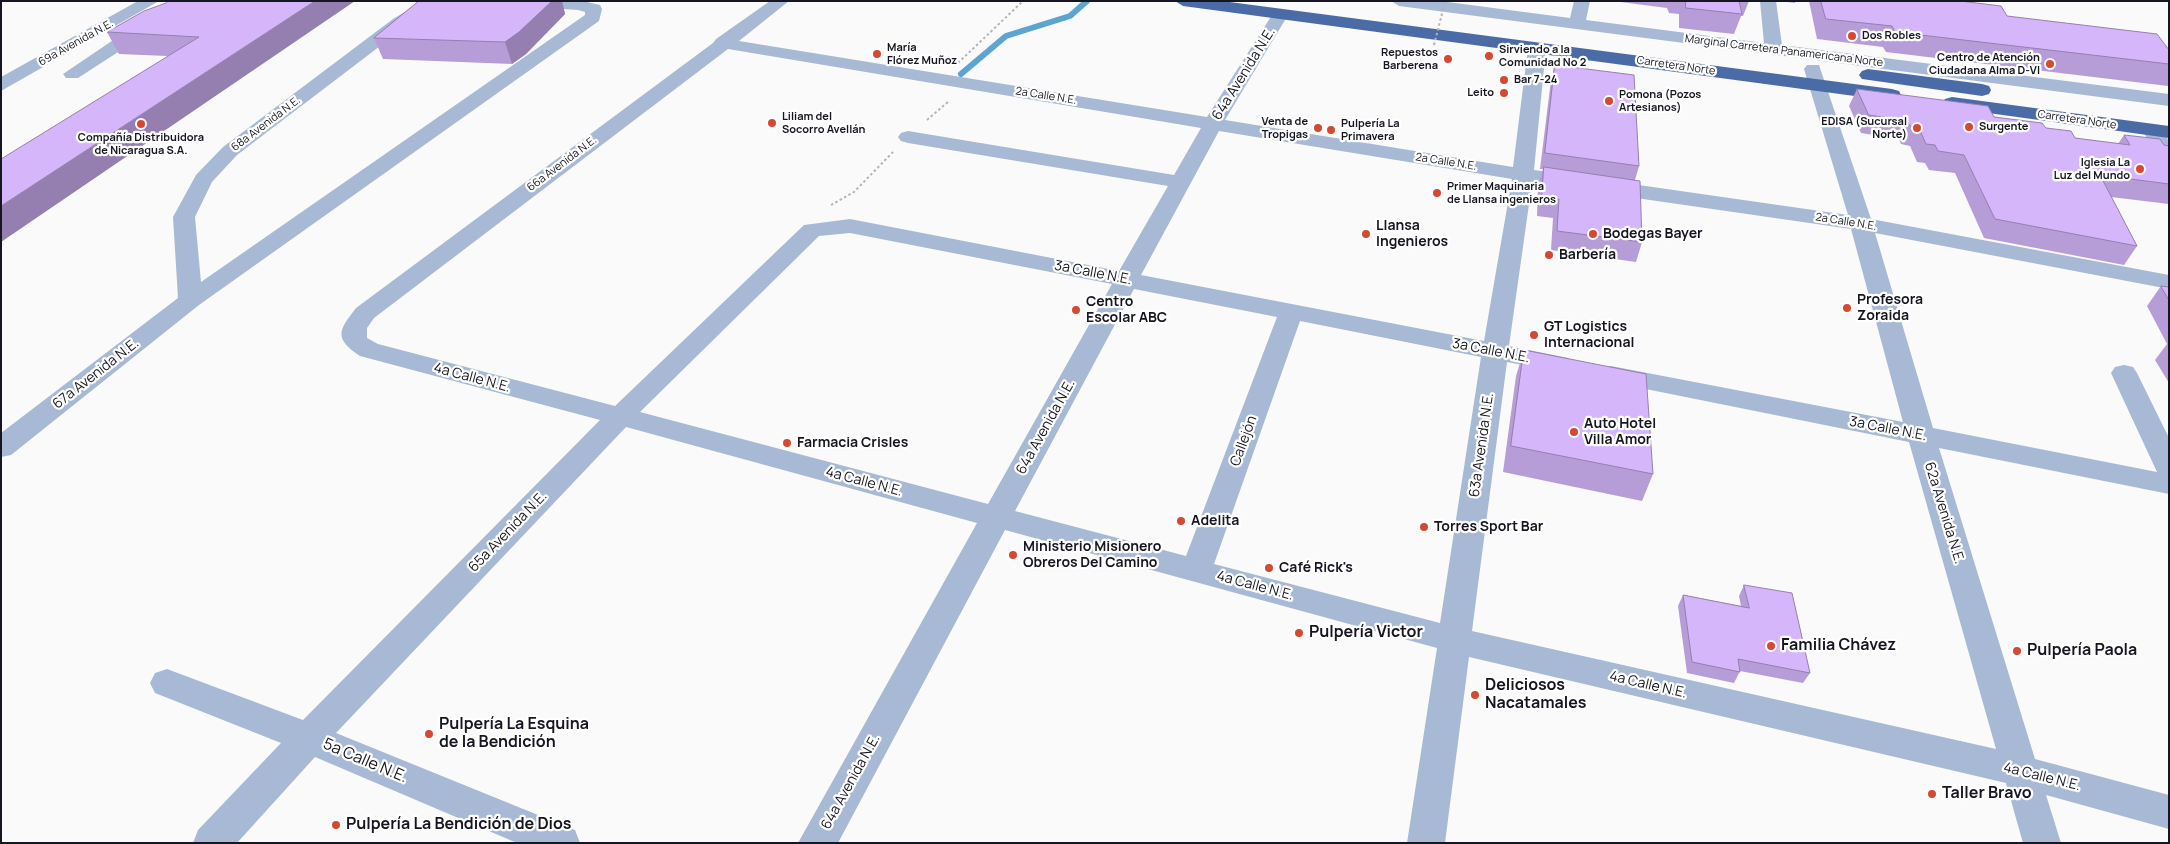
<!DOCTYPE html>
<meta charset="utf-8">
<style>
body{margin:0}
#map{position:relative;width:2170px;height:844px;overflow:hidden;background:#fafafa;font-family:Manrope,sans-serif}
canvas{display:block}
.frame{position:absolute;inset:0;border:2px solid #161622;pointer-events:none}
</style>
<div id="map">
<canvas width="2170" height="844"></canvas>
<div class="frame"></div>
</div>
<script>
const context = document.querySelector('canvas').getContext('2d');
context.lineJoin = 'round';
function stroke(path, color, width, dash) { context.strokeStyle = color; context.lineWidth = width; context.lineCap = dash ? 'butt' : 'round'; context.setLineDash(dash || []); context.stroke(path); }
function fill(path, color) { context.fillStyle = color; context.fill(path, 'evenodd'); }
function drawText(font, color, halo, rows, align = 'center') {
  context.font = font + ' Manrope,sans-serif'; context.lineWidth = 4.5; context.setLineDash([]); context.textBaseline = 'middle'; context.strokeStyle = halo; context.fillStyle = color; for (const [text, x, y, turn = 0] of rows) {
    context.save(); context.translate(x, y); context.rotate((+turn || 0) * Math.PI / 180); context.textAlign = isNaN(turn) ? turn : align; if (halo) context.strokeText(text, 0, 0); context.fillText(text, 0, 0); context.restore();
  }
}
stroke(new Path2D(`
 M961,74L1006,36L1070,16L1087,1`), '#5da4d3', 6);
stroke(new Path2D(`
 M958,63L1023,1
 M927,120L949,101
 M831,205L854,192L894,151`), '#b4b4b8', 2, [2.5, 2.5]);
fill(new Path2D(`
 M138,1H159L1,91V77Z
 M423,1H443L405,27L237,155L212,182L195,217L201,282L585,15V12L578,10L520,6L512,1H583L600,5L602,9L599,21L199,305L11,455L1,457V433L178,298L173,217L196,175L223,147L393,19Z
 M770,1H789L739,41L1207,117L1272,15L1274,11H1286L1288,15L1225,120L1513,167L1528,48L1531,44H1543L1546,48L1534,170L1848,215L1804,69L1807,65H1819L1871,219L2169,275V289L1875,233L1933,428L2157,472L2111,373L2115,367L2124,365L2133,367L2137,373L2169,438V494L1939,448L2035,759L2169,795V829L2046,795L2061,843H2023L2006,783L1469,657L1445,843H1407L1437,648L1005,530L838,843H798L977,523L626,427L336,733L575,830L580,843H517L315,757L237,843H193L198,830L281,743L155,693L150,683L155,673L167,669L303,720L600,420L360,356C333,338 339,330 356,308L713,43L716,39ZM728,49L1201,128L1174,175L908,131L901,133L898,137L901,141L908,143L1168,186L1119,271L850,219L804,225L615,406L378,344L367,338V328L374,318ZM1219,131L1512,179L1484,341L1141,275ZM1532,183L1851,229L1903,422L1611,366L1602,368L1598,374L1602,380L1611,382L1909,442L1996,749L1472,631L1507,362L1559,372L1568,370L1572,364L1568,358L1509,346ZM850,233L1112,284L988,504L640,412L819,236ZM1134,289L1277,317L1186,556L1015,511ZM1300,321L1481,357L1440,623L1214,564Z
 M1391,1H1440L1570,18L1574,1H1590L1586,20L1764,43L1760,1H1776L1782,45L2169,94V106L1399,6Z
 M140,25L146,26L149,30L146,34L78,78H66L63,74L134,26Z
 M2152,124L2159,126L2169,141V164L2162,162L2142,130L2145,126Z`), '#a8b9d5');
fill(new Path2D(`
 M1175,1H1222L1892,89L1899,91L1901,95L1899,99L1892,101L1183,6Z
 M1868,69L1982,84L1989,86L1991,90L1989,94L1982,96L1862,79L1859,75L1862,71Z
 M1952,97L2169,126V138L1945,107L1942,103L1945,99Z`), '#4a6ba5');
stroke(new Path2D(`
 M1434,45L1445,2`), '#b4b4b8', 2, [2.5, 2.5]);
fill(new Path2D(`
 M355,1L167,56L119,54L107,32Z
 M419,1H562L565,14L526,54L512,64L383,59L374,38Z
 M1613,1H1749L1743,16H1741L1734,34L1679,28V14L1669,13L1667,8Z
 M1779,1H1796L1795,3Z
 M1809,1H1960L2007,16L2169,50V85L2168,86L1886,52L1883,47L1817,39Z
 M1555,65L1639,166L1635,180L1642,242L1636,262L1551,250L1553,218L1537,216L1538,186L1543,169H1540L1551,80Z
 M1857,89L2046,128L2075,138L2118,144L2124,135L2169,146V204L2111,197L2137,246L2124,265L1984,238L1955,173L1929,170L1925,163L1917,162L1910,146L1901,144L1899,139L1861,133L1849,106Z
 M2161,286L2169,287V383L2155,360L2167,344L2147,306Z
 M1524,350L1653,474L1642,501L1503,472L1516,376Z
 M1744,585L1810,673L1803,683L1740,671L1734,683L1687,673L1678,606L1683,595L1741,606L1739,596Z`), '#b79dd8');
fill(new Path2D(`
 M315,1H355L1,242V206Z
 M552,1H562L565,14L526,54L512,64L505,42Z`), '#957fb0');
const building = new Path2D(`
 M168,1H315L1,206V159L199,37L107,32L144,11L166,3Z
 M419,1H552L519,32L505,42L374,38Z
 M1686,1H1739L1742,14L1686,8Z
 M1821,1H1960L2001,6L2007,16L2157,34L2169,50V64L1895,32L1892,26L1826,19Z
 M1555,65L1634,75L1639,166L1545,153Z
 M1857,89L1988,106L1994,117L2042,123L2046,128L2071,131L2075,138L2130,145L2124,135L2160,139L2164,145L2169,146V184L2100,175L2137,246L1995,219L1964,155L1938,151L1935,145L1926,144L1919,128L1910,126L1907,121L1869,115Z
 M1544,167L1640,181L1642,242L1557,231L1559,199L1542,197Z
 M2161,286L2169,287V300Z
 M1524,350L1646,374L1653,474L1511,446Z
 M1744,585L1792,593L1810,673L1738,659L1740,672L1692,662L1683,595L1749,608Z`);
fill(building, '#d5b6fb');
stroke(building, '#957fb0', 1);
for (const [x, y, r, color] of [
 [1852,36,5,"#d4492f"],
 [877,54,5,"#d4492f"],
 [1489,56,5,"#d4492f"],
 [1448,59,5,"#d4492f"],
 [2050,64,5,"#d4492f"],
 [1504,80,5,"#d4492f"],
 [1504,93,5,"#d4492f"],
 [1609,101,5,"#d4492f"],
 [772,123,5,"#d4492f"],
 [141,124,5,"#d4492f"],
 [1969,127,5,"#d4492f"],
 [1318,128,5,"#d4492f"],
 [1917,128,5,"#d4492f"],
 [1331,130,5,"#d4492f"],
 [2140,169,5,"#d4492f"],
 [1437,193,5,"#d4492f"],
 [1366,234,5,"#d4492f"],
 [1593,234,5,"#d4492f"],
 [1549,255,5,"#d4492f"],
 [1847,308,5,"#d4492f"],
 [1076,310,5,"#d4492f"],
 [1534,335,5,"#d4492f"],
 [1574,432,5,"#d4492f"],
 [787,443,5,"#d4492f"],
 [1181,521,5,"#d4492f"],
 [1424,527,5,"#d4492f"],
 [1013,555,5,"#d4492f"],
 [1269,568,5,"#d4492f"],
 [1299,633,5,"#d4492f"],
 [1771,646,5,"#d4492f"],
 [2017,651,5,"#d4492f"],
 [1475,695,5,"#d4492f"],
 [429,734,5,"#d4492f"],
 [1932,794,5,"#d4492f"],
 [336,825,5,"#d4492f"]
]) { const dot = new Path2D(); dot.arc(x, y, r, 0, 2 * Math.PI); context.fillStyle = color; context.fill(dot); stroke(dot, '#fff', 2); }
drawText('bold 11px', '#161622', '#fff', [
 ["Dos Robles",1862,36],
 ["María",887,48],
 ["Flórez Muñoz",887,61],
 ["Sirviendo a la",1499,50],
 ["Comunidad No 2",1499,63],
 ["Repuestos",1438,53,"right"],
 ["Barberena",1438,66,"right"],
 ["Centro de Atención",2040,58,"right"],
 ["Ciudadana Alma D-VI",2040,71,"right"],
 ["Bar 7-24",1514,80],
 ["Leito",1494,93,"right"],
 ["Pomona (Pozos",1619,95],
 ["Artesianos)",1619,108],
 ["Liliam del",782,117],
 ["Socorro Avellán",782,130],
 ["Venta de",1308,122,"right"],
 ["Tropigas",1308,135,"right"],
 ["EDISA (Sucursal",1907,122,"right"],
 ["Norte)",1907,135,"right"],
 ["Pulpería La",1341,124],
 ["Primavera",1341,137],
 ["Surgente",1979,127],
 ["Compañía Distribuidora",141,138,"center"],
 ["de Nicaragua S.A.",141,151,"center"],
 ["Iglesia La",2130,163,"right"],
 ["Luz del Mundo",2130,176,"right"],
 ["Primer Maquinaria",1447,187],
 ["de Llansa ingenieros",1447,200]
], 'left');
drawText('11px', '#161622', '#fff', [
 ["69a Avenida N.E.",76,43,-29],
 ["Marginal Carretera Panamericana Norte",1784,51,7],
 ["Carretera Norte",1676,66,8],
 ["2a Calle N.E.",1046,96,9],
 ["Carretera Norte",2077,120,8],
 ["68a Avenida N.E.",266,124,-37],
 ["2a Calle N.E.",1446,162,9],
 ["66a Avenida N.E.",562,164,-37],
 ["2a Calle N.E.",1846,222,9]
]);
drawText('14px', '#161622', '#fff', [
 ["64a Avenida N.E.",1244,74,-58],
 ["3a Calle N.E.",1093,273,11],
 ["3a Calle N.E.",1491,351,11],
 ["67a Avenida N.E.",96,374,-38],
 ["4a Calle N.E.",472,378,15],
 ["64a Avenida N.E.",1046,427,-61],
 ["3a Calle N.E.",1888,429,11],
 ["Callejón",1244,441,-70],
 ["63a Avenida N.E.",1482,445,-82],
 ["4a Calle N.E.",864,482,15],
 ["62a Avenida N.E.",1944,513,73],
 ["65a Avenida N.E.",508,532,-46],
 ["4a Calle N.E.",1255,586,15],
 ["4a Calle N.E.",1648,685,13],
 ["4a Calle N.E.",2042,777,14],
 ["64a Avenida N.E.",851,782,-61]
]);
drawText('bold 14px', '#161622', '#fff', [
 ["Llansa",1376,226],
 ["Ingenieros",1376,242],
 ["Bodegas Bayer",1603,234],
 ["Barbería",1559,255],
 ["Profesora",1857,300],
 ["Zoraida",1857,316],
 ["Centro",1086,302],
 ["Escolar ABC",1086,318],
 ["GT Logistics",1544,327],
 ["Internacional",1544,343],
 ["Auto Hotel",1584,424],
 ["Villa Amor",1584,440],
 ["Farmacia Crisles",797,443],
 ["Adelita",1191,521],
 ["Torres Sport Bar",1434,527],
 ["Ministerio Misionero",1023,547],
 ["Obreros Del Camino",1023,563],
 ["Café Rick's",1279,568]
], 'left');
drawText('bold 16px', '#161622', '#fff', [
 ["Pulpería Victor",1309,633],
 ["Familia Chávez",1781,646],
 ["Pulpería Paola",2027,651],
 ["Deliciosos",1485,686],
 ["Nacatamales",1485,704],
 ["Pulpería La Esquina",439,725],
 ["de la Bendición",439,743],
 ["Taller Bravo",1942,794],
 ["Pulpería La Bendición de Dios",346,825]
], 'left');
drawText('16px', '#161622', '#fff', [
 ["5a Calle N.E.",365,761,23]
]);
</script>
